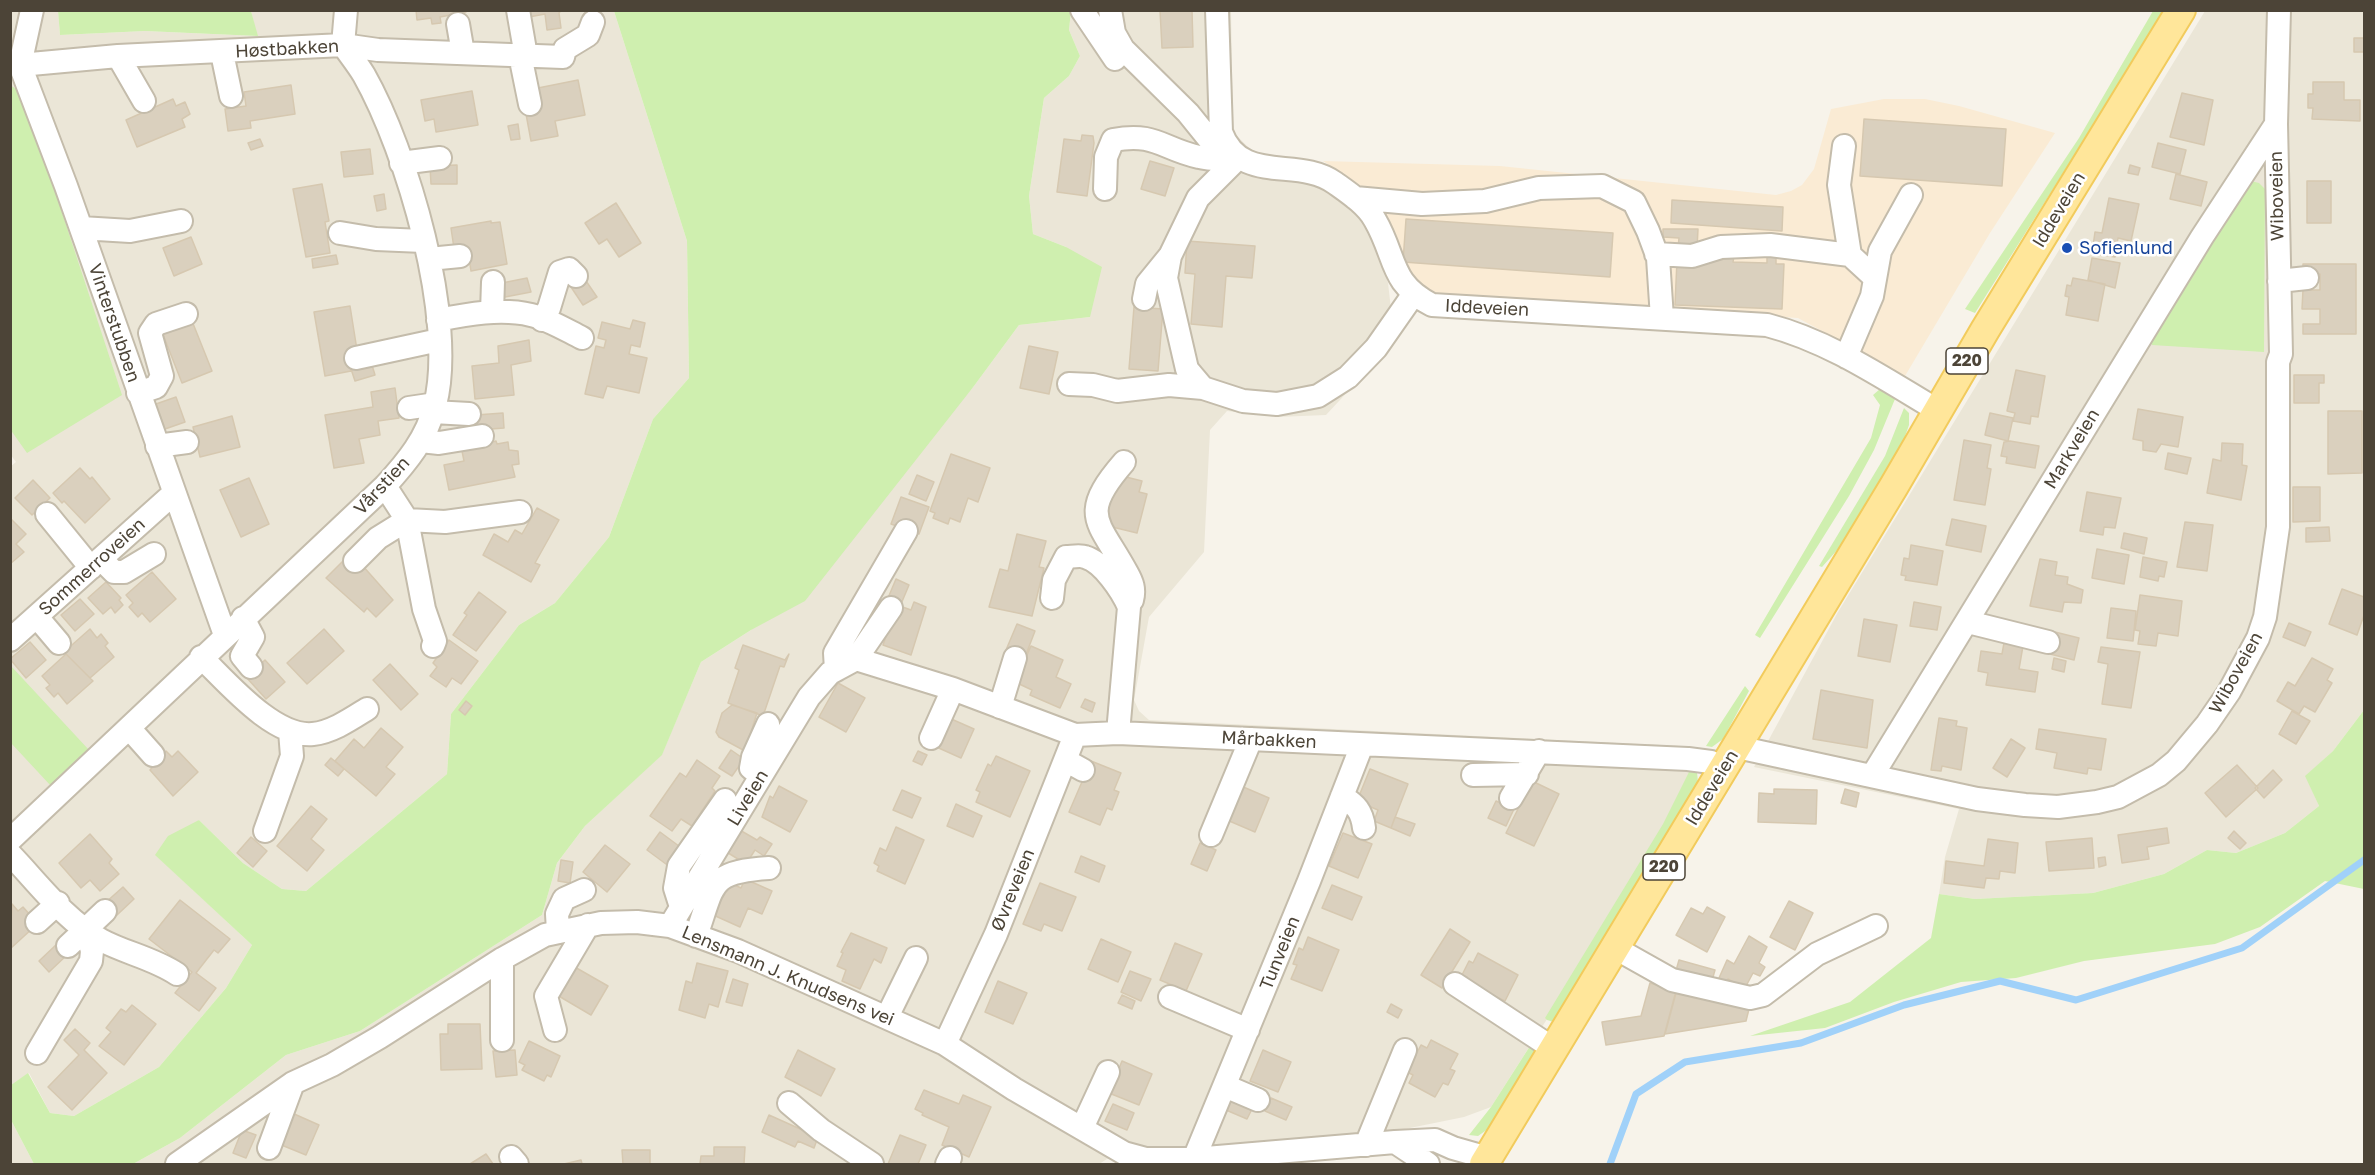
<!DOCTYPE html>
<meta charset="utf-8">
<style>
body{margin:0}
#map{position:relative;width:2375px;height:1175px;overflow:hidden;background:#f7f3ea;font-family:"Golos Text",sans-serif}
canvas{display:block}
.frame{position:absolute;inset:0;border:12px solid #4c4437;pointer-events:none}
</style>
<div id="map">
<canvas width="2375" height="1175"></canvas>
<div class="frame"></div>
</div>
<script>
const context = document.querySelector('canvas').getContext('2d');
context.lineJoin = 'round';
function fill(path, color) { context.fillStyle = color; context.fill(path, 'evenodd'); }
function stroke(path, color, width, dash) { context.strokeStyle = color; context.lineWidth = width; context.lineCap = dash ? 'butt' : 'round'; context.setLineDash(dash || []); context.stroke(path); }
function drawText(font, color, halo, rows, align = 'center') {
  context.font = font + ' "Golos Text",sans-serif'; context.lineWidth = 5; context.setLineDash([]); context.textBaseline = 'middle'; context.strokeStyle = halo; context.fillStyle = color; for (const [text, x, y, turn = 0] of rows) {
    context.save(); context.translate(x, y); context.rotate((+turn || 0) * Math.PI / 180); context.textAlign = isNaN(turn) ? turn : align; if (halo) context.strokeText(text, 0, 0); context.fillText(text, 0, 0); context.restore();
  }
}
fill(new Path2D(`
 M11,11H58L60,35L145,31L257,36L251,11H614L687,241L689,378L653,419L609,537L555,603L519,625L451,714L447,774L306,891L282,889L243,863L199,820L156,855L252,945L226,988L159,1067L74,1116L50,1113L29,1073L11,1085L10,467L16,462L10,454Z
 M1071,11H1231L1233,132L1253,152L1340,195L1363,219L1381,251L1388,283L1394,335L1366,372L1326,415L1277,417L1227,411L1210,430L1204,552L1149,617L1134,700L1139,711L1149,720L1680,746L1697,772L1593,947L1491,1107L1464,1117L1390,1132L1107,1159L1099,1164H133L180,1138L286,1055L360,1031L542,915L557,863L585,826L662,754L701,662L751,630L974,386L1019,325L1090,317L1066,247L1033,234L1029,196L1044,98L1069,76L1080,56L1069,30Z
 M2205,11H2364V710L2333,751L2306,776L2319,806L2285,833L2236,853L2207,850L2164,874L2093,893L1975,899L1939,894L1945,857L1959,809L1754,767L1838,612Z
 M11,1120L34,1164H11Z`), '#ebe6d7');
fill(new Path2D(`
 M1884,99H1925L1959,106L2055,133L1990,233L1905,376L1798,318L1426,294L1406,279L1362,187L1323,161L1500,166L1776,195L1791,191L1802,185L1814,169L1831,109Z`), '#faebd4');
fill(new Path2D(`
 M58,11H251L258,36L145,31L60,35Z
 M614,11H1071L1069,30L1080,56L1069,76L1044,98L1029,196L1033,234L1066,247L1102,267L1090,317L1019,325L974,386L805,601L751,630L701,662L662,755L585,826L557,863L542,915L360,1031L286,1055L180,1138L133,1164H34L11,1120V1085L28,1073L50,1113L74,1116L159,1067L226,988L252,945L155,855L168,836L199,820L243,863L282,889L306,891L447,774L451,714L519,625L555,603L609,537L653,419L689,378L687,241Z
 M2153,11H2165L1975,313L1965,309L2079,138Z
 M10,85L16,89L27,106L122,395L27,453L10,429Z
 M2251,181L2259,183L2265,189L2264,352L2152,345L2151,342Z
 M1880,389L1895,399L1874,450L1849,496L1760,638L1755,635L1871,438L1880,405L1873,395Z
 M1904,408L1909,413V425L1903,442L1847,539L1822,567L1819,566L1885,456Z
 M11,666L89,750L51,786L11,743Z
 M1745,686L1749,691L1723,739L1712,747L1706,746Z
 M2364,710V889L2325,881L2260,927L2215,944L2084,961L2016,978L1961,982L1894,1002L1825,1028L1750,1036L1850,1002L1931,938L1939,894L1975,899L2093,893L2164,874L2207,850L2236,853L2285,833L2319,806L2305,776L2333,751Z
 M1690,770L1697,772L1698,782L1554,1022L1547,1020L1545,1018L1663,824Z
 M1530,1046L1537,1052L1491,1127L1478,1136L1469,1135L1491,1107Z`), '#cfefaf');
stroke(new Path2D(`
 M1610,1164L1636,1094L1685,1062L1801,1043L1904,1005L2000,981L2076,1000L2242,948L2364,860`), '#a0d1f9', 7);
const building = new Path2D(`
 M416,10H465L466,12L440,17L441,23L432,24L431,18L417,20Z
 M528,10H561L559,13L561,28L547,30L545,14L529,17Z
 M1160,10H1192L1193,47L1162,48Z
 M2354,38H2364V52H2354Z
 M578,80L585,115L555,121L558,136L531,141L526,114L533,89Z
 M2313,82H2344V100H2360V121L2312,119L2313,108H2308V94H2313Z
 M291,85L295,114L250,121L251,128L228,131L225,109L246,106L244,92Z
 M472,91L478,125L436,132L434,119L425,121L421,100Z
 M2182,93L2213,100L2204,145L2170,137Z
 M173,99L176,106L185,102L190,114L182,119L185,127L137,147L126,120Z
 M1864,119L2006,129L2002,186L1860,176Z
 M518,124L520,139L511,140L508,126Z
 M1082,135L1093,136L1094,143L1087,196L1057,192L1064,139L1081,141Z
 M260,139L263,146L251,150L248,143Z
 M2158,143L2186,150L2180,174L2152,167Z
 M370,149L373,174L344,177L341,152Z
 M1150,161L1174,168L1165,196L1141,189Z
 M457,165V184H431L430,166Z
 M2130,165L2140,168L2138,175L2128,173Z
 M2176,174L2207,182L2201,206L2170,199Z
 M2307,181H2331V223H2307Z
 M322,184L329,221L325,222L330,253L306,257L293,189Z
 M384,194L386,209L377,211L374,196Z
 M2109,198L2139,204L2131,241L2118,238L2115,257L2092,253L2095,232L2102,233Z
 M1672,200L1783,207L1782,231L1671,223Z
 M616,203L641,243L619,257L607,239L599,244L585,223Z
 M1406,219L1613,233L1610,277L1403,262Z
 M491,221V223L500,222L507,264L471,271L468,252L455,255L451,228Z
 M1663,229H1698L1697,249L1678,248L1679,238L1663,237Z
 M191,237L202,264L174,276L163,248Z
 M1187,241L1255,246L1252,278L1226,276L1222,327L1191,324L1195,274L1185,273Z
 M336,255L338,264L313,268L312,259Z
 M1734,256L1733,262L1767,263V257H1776V264H1784L1782,309L1675,305L1677,260Z
 M2092,258L2120,263L2115,288L2088,280Z
 M2303,264H2356V334H2303V324H2320V309H2302L2303,290H2320V274H2303Z
 M527,278L531,292L505,297L502,283Z
 M584,278L597,297L583,305L571,287Z
 M2073,278L2105,284L2098,321L2066,315L2069,297L2065,296L2067,285L2071,286Z
 M350,306L357,350L347,351L351,371L325,376L314,312Z
 M1134,307L1163,309L1158,371L1129,369Z
 M633,320L645,323L640,347L631,345L629,354L647,358L639,393L607,386L603,398L585,394L596,346L604,348L606,340L598,338L602,322L630,329Z
 M192,321L212,371L182,383L162,332Z
 M529,340L531,361L511,365L514,395L475,399L472,366L499,363L498,346Z
 M1029,346L1058,352L1049,394L1020,388Z
 M371,362L375,375L355,381L351,369Z
 M2016,370L2045,376L2038,417L2031,416L2030,424L2013,421L2015,413L2007,411Z
 M2294,375H2324V383H2319V403H2294Z
 M395,388L399,418L378,421L380,435L359,439L364,463L334,468L325,415L373,407L371,392Z
 M176,397L185,422L165,429L156,404Z
 M2138,409L2183,417L2178,447L2161,444L2156,452L2143,450V441L2133,439Z
 M2328,411H2362V473L2328,474Z
 M503,413L504,428L477,430L476,415Z
 M1990,413L2013,418L2008,441L1985,435Z
 M232,416L240,447L200,457L193,427Z
 M1964,440L1991,445L1987,468L1991,469L1985,505L1954,500Z
 M496,441L497,444L508,442L509,450L518,451L519,464L512,465L515,477L449,490L444,465L464,461L462,451Z
 M2010,441L2039,446L2035,468L2006,463L2007,457L2001,456L2004,442Z
 M2222,443L2243,444L2242,465L2247,466L2241,500L2207,493L2213,459L2221,461Z
 M2168,453L2191,458L2187,474L2165,469Z
 M951,454L990,468L978,502L968,498L960,522L950,518L948,524L933,518L935,513L930,511Z
 M80,468L90,479L92,477L110,499L85,523L64,501L62,503L53,493Z
 M917,475L934,482L926,501L909,494Z
 M1118,475L1142,481L1139,492L1147,494L1137,533L1100,524L1107,493Z
 M249,478L269,524L241,537L220,490Z
 M33,480L50,498L32,515L15,498Z
 M2293,487H2320V521L2293,522Z
 M2087,492L2121,498L2115,528L2104,527L2103,535L2080,531Z
 M901,497L929,507L919,534L891,524Z
 M537,508L559,520L535,563L540,565L531,582L483,555L494,534L508,542L515,530L522,534Z
 M10,518L26,534L16,544L24,552L10,564Z
 M1952,519L1986,526L1981,552L1946,545Z
 M2185,522L2213,525L2207,571L2177,567Z
 M2329,527L2330,541L2306,542V528Z
 M2124,533L2147,538L2144,554L2121,548Z
 M1017,534L1046,541L1039,567L1044,568L1032,616L989,607L1000,569L1008,571Z
 M1911,545L1943,551L1937,585L1905,580L1906,576L1901,575L1904,558L1909,559Z
 M2097,549L2129,555L2124,584L2092,578Z
 M2143,557L2167,562L2164,577L2159,576L2158,581L2140,577Z
 M2040,559L2057,562L2055,575L2068,577L2067,584L2083,590L2081,603L2064,602L2062,612L2030,606Z
 M343,561L355,572L362,565L393,600L376,617L367,608L364,612L326,578Z
 M152,572L176,599L150,622L142,613L138,617L129,607L133,603L126,595Z
 M896,579L909,585L901,604L888,598Z
 M106,582L121,598L119,600L123,605L115,613L111,607L103,614L88,598Z
 M2342,589L2364,597V615L2357,635L2329,624Z
 M479,592L506,612L476,651L453,635L467,615L464,613Z
 M2140,595L2182,601L2178,636L2158,633L2156,646L2138,644L2140,631L2135,630Z
 M80,599L94,614L75,631L61,615Z
 M914,602L926,607L911,655L883,645L897,605L911,610Z
 M1914,602L1941,607L1937,630L1910,626Z
 M2111,608L2136,611L2133,641L2107,638Z
 M1864,619L1897,625L1890,662L1858,656Z
 M2289,623L2311,632L2305,646L2283,637Z
 M1017,624L1035,631L1025,657L1006,650Z
 M90,629L97,638L101,634L108,643L105,646L114,657L90,678L64,652Z
 M324,629L344,651L307,684L287,663Z
 M2055,632L2079,638L2074,660L2050,654Z
 M449,640L478,661L461,684L452,678L446,687L430,676L437,667L433,663Z
 M30,642L46,660L26,678L10,659Z
 M2004,643L2023,646L2019,669L2038,672L2035,692L1986,685L1988,673L1978,671L1981,651L2002,654Z
 M743,645L785,660L789,654L784,667L780,666L763,716L728,703L739,670L735,668Z
 M1031,646L1063,660L1056,677L1071,684L1060,708L1030,695L1032,690L1015,682Z
 M2101,647L2140,652L2131,708L2102,704L2108,664L2098,662Z
 M66,654L93,681L67,704L58,693L54,697L46,688L50,685L42,676Z
 M2054,658L2066,661L2064,672L2052,669Z
 M2312,658L2333,669L2327,680L2332,683L2315,712L2304,706L2299,714L2277,701L2288,682L2295,686Z
 M265,660L285,682L266,699L246,677Z
 M390,664L418,694L401,710L373,680Z
 M838,683L865,698L846,732L819,717Z
 M1821,690L1873,700L1867,748L1813,739Z
 M1085,699L1095,703L1092,712L1081,707Z
 M466,701L472,706L465,715L459,710Z
 M732,705L757,713L745,751L719,737L716,732L722,713Z
 M2292,711L2310,721L2296,744L2279,734Z
 M949,718L974,729L961,758L932,745Z
 M1939,718L1957,721L1956,726L1967,728L1961,770L1942,766L1941,771L1931,770Z
 M381,728L403,747L386,767L395,774L376,796L335,761L354,739L364,748Z
 M2039,729L2106,739L2101,770L2088,768L2087,774L2054,768L2057,753L2036,749Z
 M2011,739L2025,748L2007,777L1993,768Z
 M731,750L744,759L732,776L719,768Z
 M166,751L172,757L178,751L198,772L173,796L150,770Z
 M918,751L927,755L922,765L913,761Z
 M996,756L1030,771L1010,817L976,802L980,792L976,790L988,764L991,766Z
 M331,758L344,769L338,776L325,765Z
 M697,760L720,776L712,788L715,791L692,826L681,819L672,831L650,816L680,773L686,777Z
 M1091,761L1121,773L1114,790L1119,792L1112,810L1107,808L1100,825L1069,812Z
 M2237,765L2258,788L2226,817L2205,793Z
 M1370,769L1408,784L1391,828L1374,821L1378,810L1357,801Z
 M2273,770L2282,780L2264,798L2255,788Z
 M1532,781L1559,794L1534,846L1506,833Z
 M779,786L807,801L790,832L762,817L770,796L773,798Z
 M1241,786L1269,798L1255,832L1227,820Z
 M1774,789L1817,790L1816,824L1758,822L1759,793L1774,794Z
 M1845,789L1859,793L1856,807L1841,803Z
 M902,790L921,798L912,818L893,810Z
 M1496,801L1514,809L1506,826L1488,818Z
 M956,804L982,816L973,837L947,826Z
 M311,806L327,819L311,839L324,850L307,871L277,846Z
 M1395,817L1415,824L1410,836L1391,828Z
 M896,827L924,840L905,884L877,871L879,866L874,863L880,848L886,851Z
 M2167,828L2169,843L2147,847L2149,859L2122,863L2118,835Z
 M738,829L757,840L760,837L772,844L764,856L755,850L746,864L725,851Z
 M2234,831L2246,843L2240,849L2228,838Z
 M660,832L687,852L674,870L647,850Z
 M1343,833L1372,844L1358,878L1329,866Z
 M90,834L112,859L109,863L119,874L100,891L90,880L81,888L59,863Z
 M251,837L267,851L253,867L237,853Z
 M2092,838L2094,868L2049,871L2046,842Z
 M1988,839L2018,843L2015,873L2000,871L1999,879L1986,878L1984,888L1944,883L1946,861L1984,866Z
 M1200,843L1216,850L1207,871L1191,864Z
 M605,845L630,864L607,892L583,872Z
 M1081,856L1105,866L1099,882L1075,872Z
 M2105,857L2106,865L2099,867L2098,858Z
 M561,860L573,862L570,883L558,881Z
 M745,879L772,891L762,914L748,908L740,927L711,914L726,881L741,888Z
 M1040,883L1076,897L1062,931L1044,924L1041,931L1023,924Z
 M1332,885L1362,897L1352,920L1322,908Z
 M123,887L134,899L117,915L105,903Z
 M180,900L230,939L218,953L214,950L196,973L216,988L199,1011L175,993L192,972L149,939Z
 M1789,901L1813,913L1795,950L1770,937Z
 M12,904L18,911L23,907L31,916L34,927L10,949Z
 M1707,907L1725,917L1707,952L1676,935L1691,908L1703,914Z
 M1450,929L1470,942L1442,988L1421,975Z
 M851,933L887,948L881,963L874,959L860,989L842,981L846,970L837,966L843,953L841,952Z
 M1749,936L1767,947L1759,963L1765,967L1760,976L1753,973L1745,988L1733,986L1735,983L1728,979L1726,982L1719,978L1727,960L1734,964Z
 M1308,937L1339,950L1322,991L1291,979L1297,965L1293,964L1299,948L1303,950Z
 M1101,939L1131,952L1118,982L1088,969Z
 M58,943L68,954L49,972L39,961Z
 M1175,943L1202,954L1186,991L1160,980Z
 M1478,953L1518,975L1505,1001L1465,982L1467,977L1462,975L1469,961L1473,963Z
 M1679,960L1715,970L1711,984L1675,974Z
 M697,963L728,971L718,1007L709,1004L705,1018L679,1010L686,981L692,983Z
 M573,966L608,986L591,1015L557,995Z
 M1130,971L1151,979L1141,1001L1121,992Z
 M733,979L748,984L742,1006L726,1002Z
 M998,981L1027,993L1013,1024L985,1012Z
 M1650,983L1676,991L1664,1036L1606,1045L1602,1022L1641,1016Z
 M1676,993L1749,1009L1746,1021L1665,1034Z
 M1122,995L1135,1001L1132,1009L1118,1003Z
 M1391,1004L1402,1010L1398,1018L1387,1012Z
 M132,1005L156,1024L124,1065L99,1046L111,1032L106,1028L121,1009L126,1012Z
 M448,1024H480L482,1069L441,1070L440,1034H448Z
 M75,1029L90,1043L84,1050L107,1073L72,1110L48,1087L79,1055L64,1040Z
 M1431,1040L1458,1054L1450,1069L1455,1071L1448,1085L1443,1083L1435,1097L1409,1083L1413,1075L1407,1072L1421,1045L1427,1048Z
 M529,1041L560,1056L551,1077L547,1075L544,1081L522,1070L525,1065L519,1062Z
 M515,1050L517,1075L496,1077L493,1051Z
 M798,1050L835,1069L821,1096L785,1077Z
 M1263,1050L1291,1062L1278,1092L1250,1081Z
 M1122,1061L1152,1074L1139,1105L1109,1093Z
 M924,1090L959,1104L963,1095L991,1107L969,1157L942,1145L949,1127L922,1115L923,1113L915,1109Z
 M1232,1096L1254,1105L1247,1119L1226,1110Z
 M1271,1098L1292,1107L1286,1120L1265,1111Z
 M1113,1104L1134,1113L1127,1130L1105,1121Z
 M292,1113L319,1125L306,1155L279,1144Z
 M769,1115L818,1137L814,1148L798,1141L795,1147L762,1132Z
 M242,1130L256,1135L246,1158L233,1153Z
 M900,1135L926,1145L918,1164H888Z
 M714,1147H745L744,1164H700L701,1156H714Z
 M622,1150H650V1164H623Z
 M486,1154L493,1164H470Z
 M581,1160L582,1164H564Z`);
fill(building, '#dad0be');
stroke(building, '#d6c8b0', 1.5);
const minor = new Path2D(`
 M32,10L20,65L66,186L225,635
 M518,10L526,56
 M1082,10L1115,59
 M1110,10L1114,33L1123,49L1188,113L1209,139L1226,146
 M1217,10L1221,132C1241,186 1298,156 1335,183C1349,193 1367,205 1375,220C1397,258 1389,283 1432,305L1767,325C1829,341 1883,378 1937,410
 M458,24L463,53
 M222,53L231,96
 M520,55L530,104
 M118,56L144,101
 M10,63L20,65L118,56L343,45L378,50L563,57L565,49L588,35L593,22
 M1844,146L1839,185L1850,255
 M1238,158L1198,198L1170,256L1166,278L1187,369L1203,388L1243,401L1277,404L1318,396L1348,377L1376,348L1413,295
 M401,163L440,158
 M1105,189L1106,157L1113,140C1156,132 1162,149 1199,157C1210,160 1224,159 1236,160
 M1355,198L1422,204L1485,201L1539,188L1602,186L1634,202L1648,231L1658,258L1662,318
 M81,228L130,231L181,221
 M340,233L376,239L423,241
 M1656,254L1692,256L1721,247L1770,245L1850,255L1875,278
 M429,259L460,256
 M2279,281L2307,278
 M1144,299L1147,284L1169,257
 M492,312L493,282
 M438,320C468,314 501,308 531,315C548,319 566,330 582,338
 M542,320L549,308L560,272L569,269L576,276
 M1846,357L1872,296L1880,251L1911,195
 M356,358L439,340
 M1069,384L1093,385L1117,391L1169,385L1203,388
 M138,393L156,387L162,376L150,333L156,324L186,314
 M409,408L436,404
 M433,412L469,414
 M421,441L439,443L482,436
 M157,446L187,442
 M1124,462C1077,516 1099,521 1127,573C1132,582 1135,589 1132,600
 M385,486L407,520L424,609L435,641L433,646
 M47,514L91,568
 M101,559L114,572H124L154,554
 M355,561L378,538L407,520L445,522L520,512
 M1052,598L1054,580L1066,557C1071,557 1080,555 1085,557C1103,562 1122,591 1129,607L1118,733
 M37,617L59,643
 M243,618L253,637L242,656L251,667
 M1968,622L2048,642
 M10,640L173,494
 M201,657C227,682 274,738 313,734C332,732 351,719 367,709
 M856,659L891,608
 M836,670L835,653L906,531
 M1000,707L1015,658
 M129,728L153,755
 M931,738L953,689
 M1737,747L1977,799L2025,805L2058,807L2097,802L2118,797L2159,775L2176,761L2207,724L2229,692L2258,638L2265,617L2278,527V362L2281,354L2276,124L2279,10
 M1065,760L1083,770
 M1473,775L1527,774
 M761,776L751,768L753,757L768,724
 M1872,776L2202,237L2276,124
 M1342,796C1356,805 1362,811 1364,828
 M1511,798L1539,751
 M265,831L292,756L290,731
 M1211,835L1251,739
 M10,840L385,486C407,462 427,438 435,405C457,320 407,151 364,75C358,65 350,55 343,45L346,10
 M10,854C38,883 65,920 101,940C125,953 153,958 177,974
 M681,907L675,888L679,866L725,800
 M37,922L58,903
 M670,926L809,697L830,673L856,659L953,689L1075,735L1118,733L1688,759L1711,762L1723,769
 M558,931L557,914L564,899L584,890
 M696,936C715,883 708,872 769,868
 M68,946L105,911
 M1615,948L1672,980L1750,998L1763,995L1817,954L1876,926
 M502,959V1040
 M1455,984L1554,1049
 M1170,997L1248,1030
 M887,1017L916,958
 M555,1030L546,996L588,925
 M945,1044L996,934L1075,735
 M37,1053L91,961L92,951L87,931
 M1225,1086L1258,1100
 M789,1103L821,1130L872,1164
 M1082,1128L1108,1072
 M1366,1145L1405,1050
 M269,1148L293,1083
 M511,1157L517,1164
 M1194,1159L1309,881L1362,745
 M177,1164L293,1083L332,1065L380,1037L502,959L545,935L601,923L637,922L670,926L738,951L945,1044L1014,1089L1124,1153L1146,1159H1194L1395,1142
 M947,1164L950,1158
 M1428,1164L1395,1142L1435,1140L1453,1148L1488,1158`);
const major = new Path2D(`
 M1484,1164L1894,486L1985,330L2181,10`);
stroke(minor, '#c4bcab', 26);
stroke(major, '#f2cb5c', 32);
stroke(minor, '#fff', 22);
stroke(major, '#ffe69a', 28);
for (const [x, y, r, color] of [
 [2067,248,6,"#1a4fb4"]
]) { const dot = new Path2D(); dot.arc(x, y, r, 0, 2 * Math.PI); context.fillStyle = color; context.fill(dot); stroke(dot, '#fff', 2); }
for (const [x, y, w] of [
 [1967,361,42],
 [1664,867,42]
]) { const box = new Path2D(); box.roundRect(x - w / 2, y - 13, w, 26, 4.5); context.fillStyle = '#fff'; context.fill(box); stroke(box, '#4c4437', 1.5); }
drawText('bold 16px', '#4c4437', null, [
 ["220",1967,361],
 ["220",1664,867]
]);
drawText('18px', '#4c4437', '#fff', [
 ["Høstbakken",287,49,-3],
 ["Wiboveien",2277,196,-91],
 ["Iddeveien",2059,210,-59],
 ["Iddeveien",1487,308,3],
 ["Vinterstubben",114,323,71],
 ["Markveien",2072,449,-59],
 ["Vårstien",382,486,-47],
 ["Sommerroveien",92,567,-42],
 ["Wiboveien",2236,673,-61],
 ["Mårbakken",1269,740,3],
 ["Iddeveien",1712,788,-59],
 ["Liveien",748,798,-59],
 ["Øvreveien",1013,890,-68],
 ["Tunveien",1280,953,-68],
 ["Lensmann J. Knudsens vei",788,976,23]
]);
drawText('18px', '#164399', '#fff', [
 ["Sofienlund",2079,248]
], 'left');
</script>
